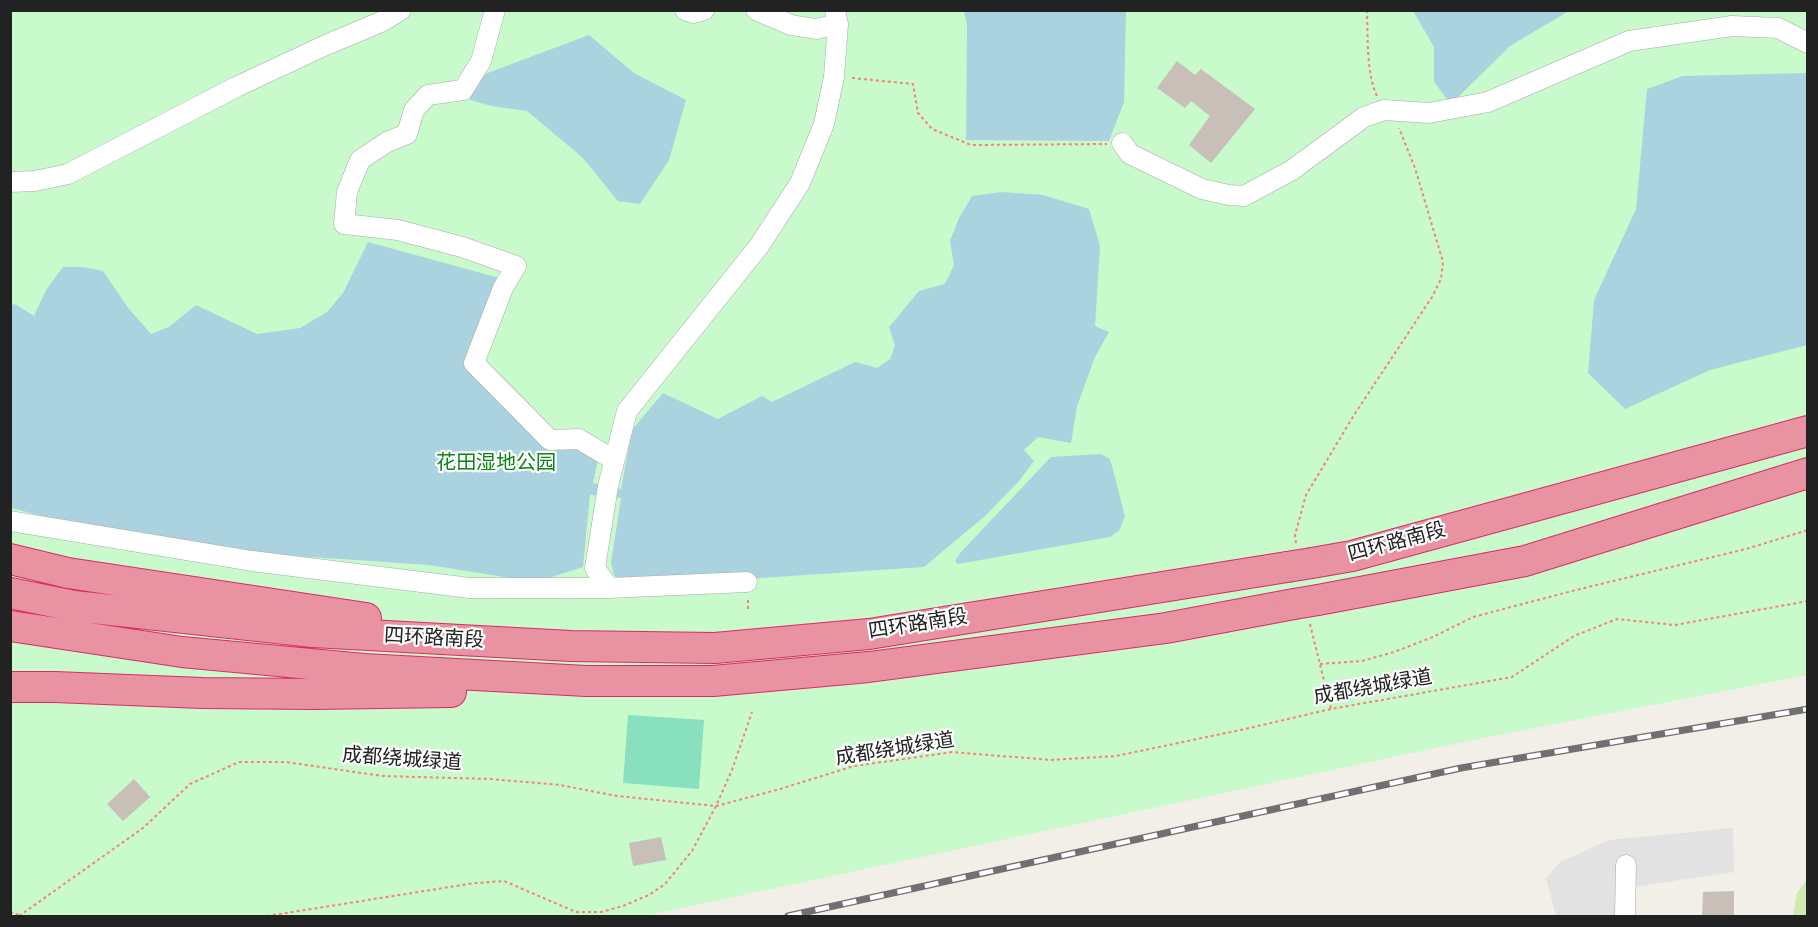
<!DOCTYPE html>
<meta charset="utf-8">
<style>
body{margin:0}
#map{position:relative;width:1818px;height:927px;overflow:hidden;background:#f2efe9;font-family:"Sofia Sans Condensed",sans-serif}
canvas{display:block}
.frame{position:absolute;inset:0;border:12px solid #222;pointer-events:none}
</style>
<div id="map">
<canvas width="1818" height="927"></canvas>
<div class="frame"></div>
</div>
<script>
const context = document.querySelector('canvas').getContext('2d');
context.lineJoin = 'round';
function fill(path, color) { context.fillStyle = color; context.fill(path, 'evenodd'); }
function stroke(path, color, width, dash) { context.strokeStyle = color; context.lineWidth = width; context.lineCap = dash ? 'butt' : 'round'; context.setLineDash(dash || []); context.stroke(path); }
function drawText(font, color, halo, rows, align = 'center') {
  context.font = font + ' "Sofia Sans Condensed","Noto Sans SC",sans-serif'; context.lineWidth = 4.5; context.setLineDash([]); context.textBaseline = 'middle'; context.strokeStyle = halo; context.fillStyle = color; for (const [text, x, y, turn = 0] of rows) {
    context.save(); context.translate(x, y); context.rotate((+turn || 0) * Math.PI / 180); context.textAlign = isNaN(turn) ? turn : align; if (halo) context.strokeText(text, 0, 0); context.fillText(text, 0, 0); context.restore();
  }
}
fill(new Path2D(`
 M1807,879V916H1793L1797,893Z`), '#cdebb0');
fill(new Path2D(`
 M10,11H1807V675L1483,738L644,916H11Z`), '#c8facc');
fill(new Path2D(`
 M628,715L704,720L699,789L623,783Z`), '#88e0be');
fill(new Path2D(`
 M1733,828L1734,872L1620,889L1615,916H1556L1546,878L1560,862L1609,840Z`), '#e2e2e2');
fill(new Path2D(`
 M964,11H1126L1124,102L1109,141L966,140L967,25Z
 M1413,11H1569L1510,46L1451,104L1434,82V47Z
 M589,35L634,73L686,100L669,160L640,204L618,201L582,157L527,111L492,106L470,100L469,80Z
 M1807,73V345L1710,370L1625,409L1588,373L1594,300L1636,209L1647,89L1683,76Z
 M1002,192L1043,195L1089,209L1100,246L1095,326L1109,332L1095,357L1077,406L1071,443L1038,437L1024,450L1034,461L1019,481L985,516L924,567L629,587L614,575L611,563L621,498L590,495L583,567L536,582L429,565L282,555L102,531L11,508L10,306L15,304L34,316L46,290L63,267H84L103,271L129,309L151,334L169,327L196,305L257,334L300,328L327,312L343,293L368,242L514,282L476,371L550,448L570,440L598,460L593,483L621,489L632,430L663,393L718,419L762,396L772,402L855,362L877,368L890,359L895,346L889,327L919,291L945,284L954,265L950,241L959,218L972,196Z
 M1101,454L1110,459L1125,516L1119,531L1110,537L958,564L955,561L961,552L1051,457Z`), '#aad3df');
fill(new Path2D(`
 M1177,61L1195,75L1201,69L1255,109L1211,163L1189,145L1210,116L1191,101L1185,108L1157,88Z
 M134,779L150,797L123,821L107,804Z
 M661,837L666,860L633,866L629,843Z
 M1734,891V916H1702L1703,892Z`), '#c7bfb8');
const minor = new Path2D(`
 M495,10L481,61L463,90L428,95L414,110L407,134L387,142L360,160L347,192L344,224L398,230L462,247L516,266L503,288L474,363L550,440L579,439L614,460
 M685,10L694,13L704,10
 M756,10L791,25L816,29L838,24
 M1122,143L1130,154L1202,189L1229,195L1244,196L1292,170L1364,117L1384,110L1429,113L1488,102L1629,41L1732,26L1778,28L1808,43
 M10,182L35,181L68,174L236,87L326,45L383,21L401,10
 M10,521L252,561L470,588H609
 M747,582L609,588L595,568L608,486L627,411L759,246L800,183L824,124L834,77L838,24L835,10
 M1625,916L1626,865`);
const highway = new Path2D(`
 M10,559L68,573L366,618
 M1312,563L1352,556L1808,431
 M10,593L74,606L313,632L571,646L715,648L869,634L1287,567
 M1318,600L1525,561L1808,473
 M10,626L182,652L364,669L586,681H713L869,667L1166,628L1294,604
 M10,687H55L202,693L314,694L451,692`);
stroke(minor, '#a9a9a9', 21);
stroke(highway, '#dc2a67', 32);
stroke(new Path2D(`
 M1367,10C1368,36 1366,73 1377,96
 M852,78L913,84L918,113L932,129L971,145L1107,144
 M1296,543L1295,535L1306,495L1354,415L1432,297L1441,279L1443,262L1415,168L1399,128
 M748,600V612
 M1310,624L1331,709
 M1320,664L1362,661L1394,652L1433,637L1473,617L1576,590L1746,549L1808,530
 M10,912L22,916
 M19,916L143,828L190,784L239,762H286L382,776L490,779L560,785L617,796L716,806L780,789L854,766L953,752L1050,760L1116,756L1245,729L1331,709L1512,677L1574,636L1617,619L1675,625L1808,601
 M267,916L475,883L504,881L576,912H601L623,906L649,895L665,884L692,851L716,806L732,770L752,712`), '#fa8072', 2, [3, 3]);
stroke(minor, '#fff', 20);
stroke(highway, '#e892a2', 30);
const rail = new Path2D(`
 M788,916L1461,768L1808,709`);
stroke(rail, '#707070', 7);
stroke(rail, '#fff', 4.5, [14]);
const highwayBridge = new Path2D(`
 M1287,567L1312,563
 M1294,604L1318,600`);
stroke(highwayBridge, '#dc2a67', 32, []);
stroke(highwayBridge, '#e892a2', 30);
drawText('20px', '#0c8416', '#fff', [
 ["花田湿地公园",496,464]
]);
drawText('20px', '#222', '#fff', [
 ["四环路南段",1397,543,-15],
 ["四环路南段",918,625,-9],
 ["四环路南段",434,639,3],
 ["成都绕城绿道",1373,688,-10],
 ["成都绕城绿道",895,750,-9],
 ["成都绕城绿道",402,760,4]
]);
</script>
